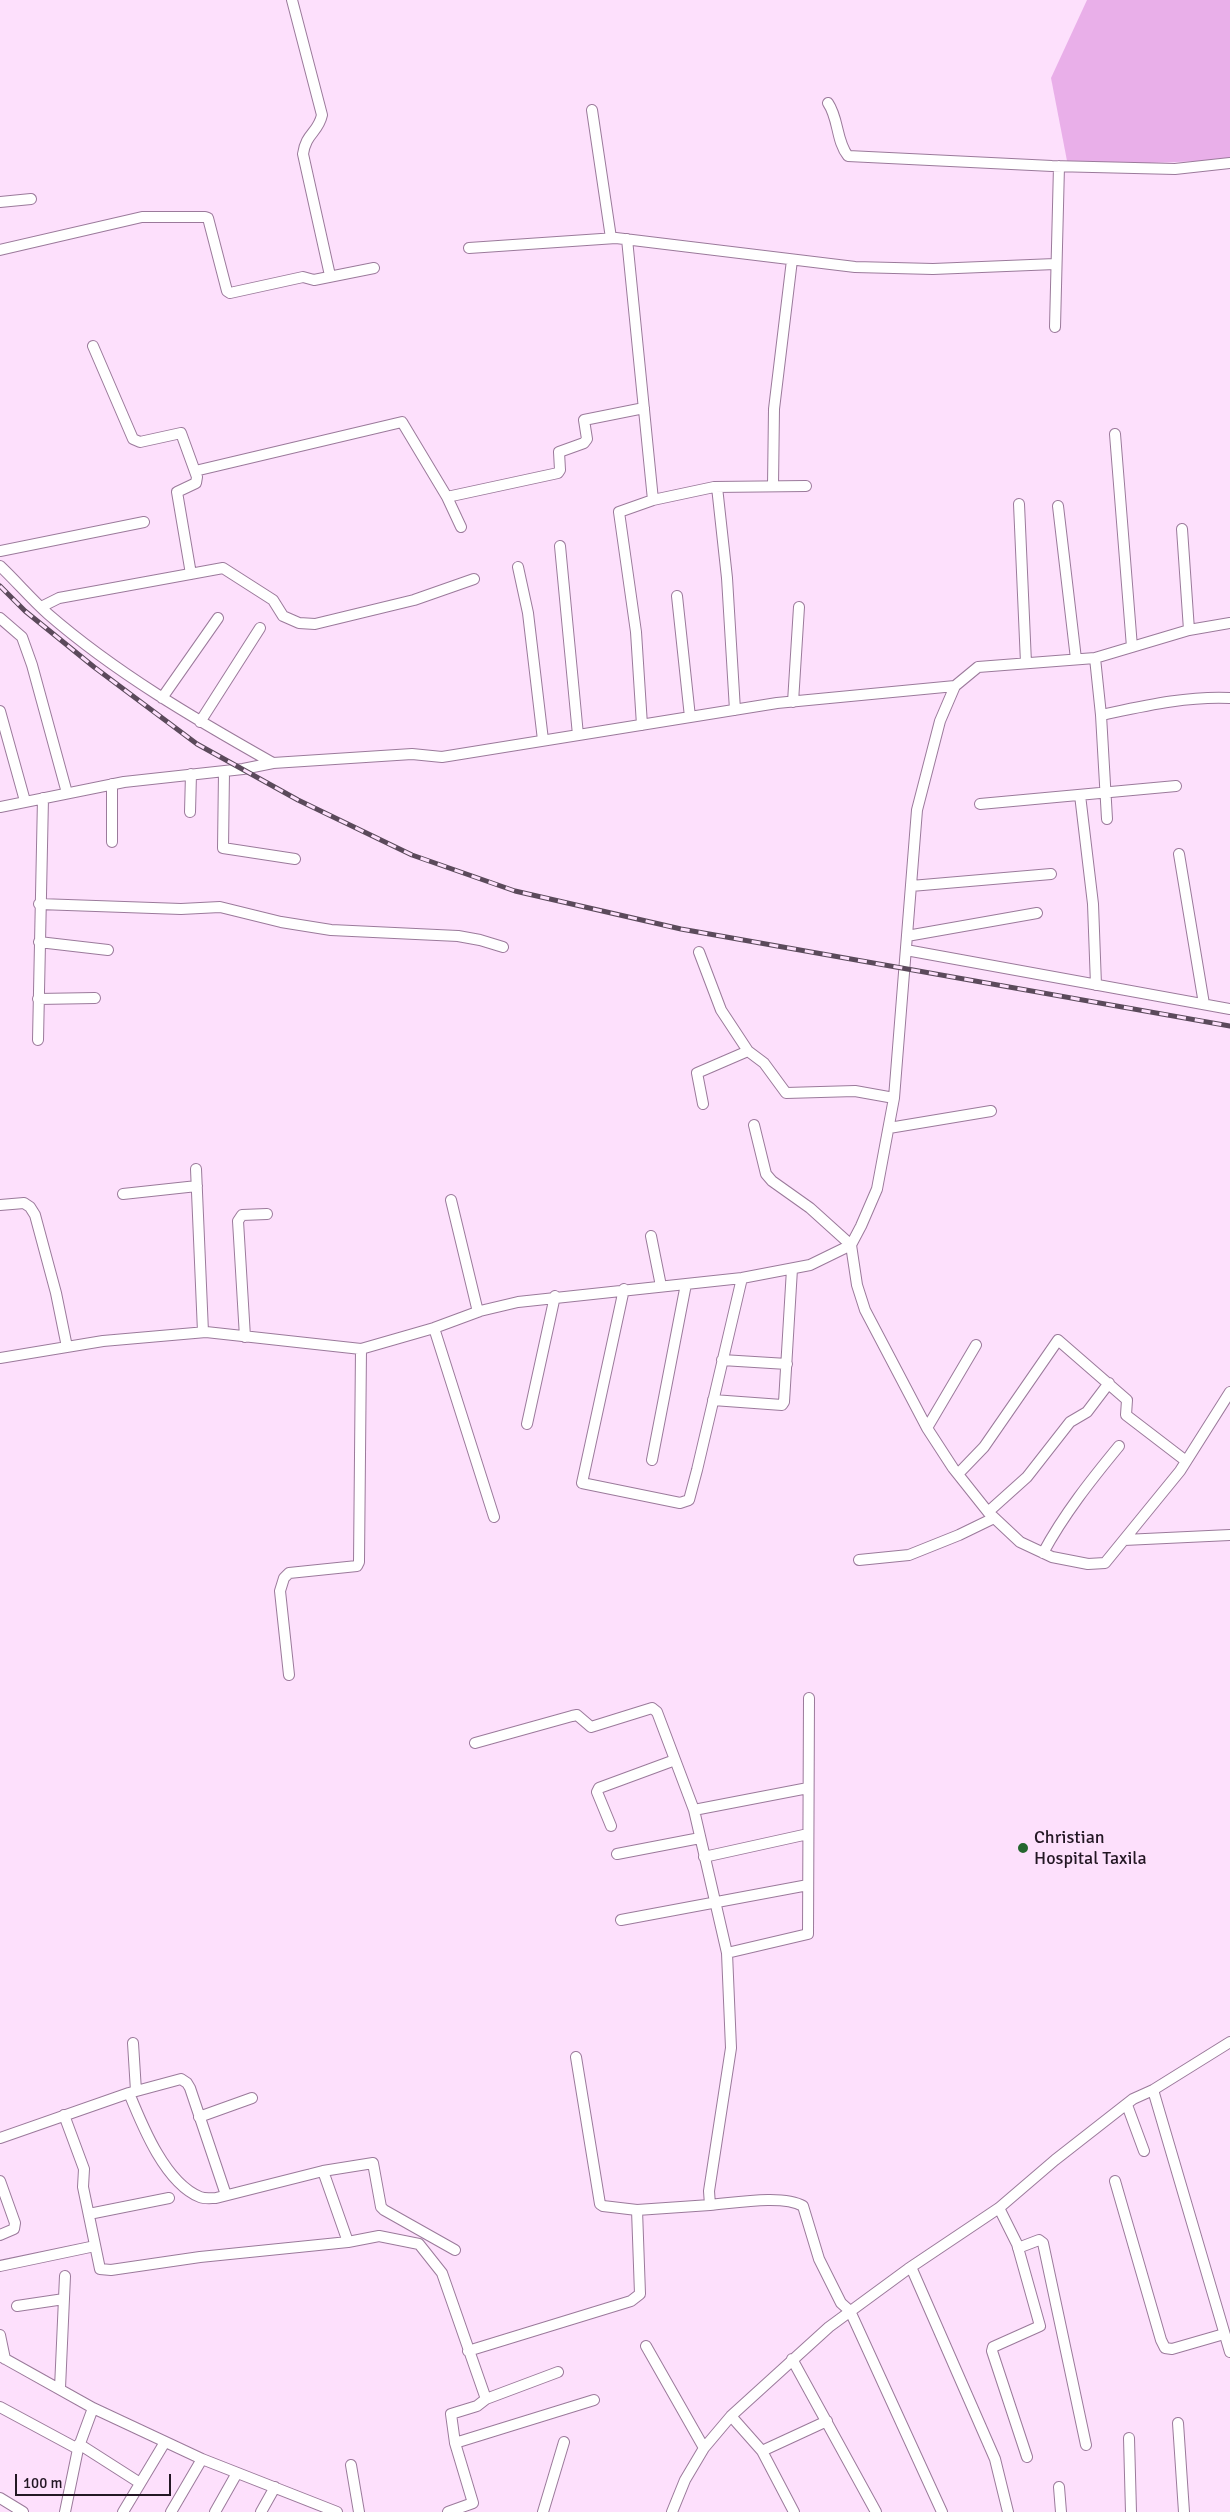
<!DOCTYPE html>
<style>
body{margin:0}
#map{position:relative;width:1230px;height:2512px;overflow:hidden;background:#fde0fc;font-family:Signika,sans-serif}
canvas{display:block}
.scale{position:absolute;left:15px;top:2474px;width:156px;height:22px;box-sizing:border-box;border:2px solid #231724;border-top:0;padding-left:6px;font-size:15px;line-height:18px;white-space:nowrap;color:#231724;-webkit-text-stroke:4px #fde0fc;paint-order:stroke}
</style>
<div id="map">
<canvas width="1230" height="2512"></canvas>
<div class="scale">100 m</div>
</div>
<script>
const context = document.querySelector('canvas').getContext('2d');
context.lineJoin = 'round';
function fill(path, color) { context.fillStyle = color; context.fill(path, 'evenodd'); }
function stroke(path, color, width, dash) { context.strokeStyle = color; context.lineWidth = width; context.lineCap = dash ? 'butt' : 'round'; context.setLineDash(dash || []); context.stroke(path); }
function drawText(font, color, halo, rows, align = 'center') {
  context.font = font + ' Signika,sans-serif'; context.lineWidth = 4.5; context.setLineDash([]); context.textBaseline = 'middle'; context.strokeStyle = halo; context.fillStyle = color; for (const [text, x, y, turn = 0] of rows) {
    context.save(); context.translate(x, y); context.rotate((+turn || 0) * Math.PI / 180); context.textAlign = isNaN(turn) ? turn : align; if (halo) context.strokeText(text, 0, 0); context.fillText(text, 0, 0); context.restore();
  }
}
fill(new Path2D(`
 M1087,0H1230V160L1068,166L1051,78Z`), '#e9afe9');
const minor = new Path2D(`
 M292,0L322,115C318,133 306,133 303,154L329,271
 M828,103C839,119 836,141 848,156L1052,166L1175,169L1230,163
 M592,110L611,238
 M0,202L31,199
 M627,239L653,500
 M469,248L616,238L855,267L933,269L1055,264
 M0,250L142,217H205L208,218L227,291L230,293L303,277L314,280L374,268
 M1055,327L1059,166
 M93,346L133,439L140,442L181,433L197,477L196,483L177,492L191,574
 M1115,434L1132,647
 M195,471L402,422L447,497L461,527
 M773,485L774,409L792,260
 M717,487L727,578L735,710
 M447,497L558,473L560,470L559,452L584,443L587,439L584,420L644,408
 M1019,504L1026,663
 M1058,506L1076,659
 M1182,529L1189,630
 M560,546L578,735
 M0,551L144,522
 M0,566C16,581 31,599 48,614C116,673 195,719 273,763
 M518,567L528,613L543,740
 M677,596L690,717
 M41,607L59,598L223,568L273,600L283,616L299,623L315,624L414,600L474,579
 M0,618L22,637L32,665L67,793
 M1095,658L1101,715L1107,819
 M162,698L218,618
 M793,702L799,607
 M0,711L25,801
 M1101,715C1144,706 1186,696 1230,698
 M200,722L260,628
 M642,725L636,632L619,512L653,500L714,487L806,486
 M224,772L223,848L295,859
 M1080,795L1093,904L1096,985
 M980,804L1176,786
 M0,807L124,782L243,769L273,763L412,754L442,757L777,703L955,686L978,667L1095,658L1189,630L1230,623
 M190,812L191,774
 M112,842V784
 M1179,854L1204,1004
 M911,886L1051,874
 M39,904L181,909L220,907L281,922L331,930L458,936L480,940L503,947
 M907,936L1037,913
 M39,942L108,950
 M906,950L1230,1009
 M699,952L721,1010L748,1051L764,1063L786,1093L855,1091L894,1098
 M38,999L95,998
 M38,1040L43,798
 M703,1104L697,1073L748,1051
 M754,1125L766,1174L772,1181L810,1208L851,1245L857,1285L865,1310L927,1428L953,1468L988,1512L1020,1542L1052,1557L1088,1564L1105,1563L1180,1471L1230,1392
 M889,1128L991,1111
 M196,1169L203,1332
 M123,1194L197,1186
 M451,1200L478,1312
 M0,1205L24,1203L30,1207L35,1215L56,1293L67,1347
 M651,1236L661,1286
 M624,1289L582,1483L680,1503L689,1500L697,1470L742,1278
 M434,1328L494,1517
 M245,1337L238,1221L242,1215L267,1214
 M0,1358L103,1341L206,1332L361,1349L434,1328L480,1311L518,1302L742,1278L810,1265L851,1245L861,1226L877,1189L894,1098L917,810L940,721L955,686
 M722,1360L787,1364
 M713,1400L782,1405L784,1402L792,1269
 M527,1424L555,1296
 M927,1428L976,1345
 M652,1460L686,1284
 M958,1474L984,1447L1058,1340L1127,1400L1126,1415L1186,1461
 M988,1512L1027,1477L1070,1422L1087,1412L1109,1383
 M1124,1540L1230,1535
 M1043,1553C1064,1514 1091,1480 1119,1446
 M859,1560L909,1555L959,1535L994,1518
 M289,1675L280,1591L284,1578L289,1573L357,1566L359,1562L361,1349
 M475,1743L572,1716L577,1715L591,1727L652,1708L657,1712L694,1810L727,1953L731,2048L709,2191L710,2205C734,2203 783,2194 803,2206L819,2259L841,2303L850,2311L942,2512
 M694,1810L808,1788
 M611,1826L597,1792L599,1788L675,1760
 M617,1854L700,1838
 M704,1857L808,1834
 M621,1920L808,1885
 M727,1953L808,1934L809,1698
 M133,2043L136,2091
 M576,2057L600,2204L603,2206L637,2210L710,2205
 M1153,2090L1230,2352
 M129,2093C142,2125 165,2183 200,2197C205,2199 211,2198 216,2198L323,2171L348,2242L379,2236L419,2244L442,2273L486,2399L477,2406L451,2414L455,2443L473,2503L448,2512
 M1127,2105L1144,2151
 M64,2115L84,2169L83,2187L100,2269L111,2270L200,2257L348,2242
 M199,2117L252,2098
 M0,2138L129,2093L181,2079L187,2083L190,2088L226,2195
 M323,2171L373,2163L381,2207L384,2210L455,2250
 M0,2181L15,2223L14,2229L0,2235
 M1115,2181L1161,2340L1165,2348L1172,2349L1224,2334
 M999,2208L1017,2244L1040,2326L993,2347L992,2351L1027,2457
 M89,2214L169,2198
 M1018,2248L1039,2240L1043,2243L1086,2445
 M0,2266L95,2246
 M911,2267L995,2459L1008,2512
 M17,2306L64,2299
 M0,2335L5,2359
 M646,2346L704,2448
 M468,2351L631,2301L640,2294L637,2210
 M0,2356L93,2408L78,2449L65,2512
 M792,2359L876,2512
 M60,2388L65,2276
 M486,2399L558,2372
 M0,2407L78,2449
 M93,2408L202,2459L337,2512
 M731,2416L762,2451L794,2512
 M1178,2423L1184,2512
 M1129,2438L1131,2512
 M455,2443L594,2400
 M79,2444L140,2483
 M762,2451L827,2421
 M351,2465L359,2512
 M1059,2487L1061,2512
 M0,2498L23,2512
 M123,2512L165,2442
 M171,2512L202,2459
 M215,2512L237,2473
 M261,2512L275,2487
 M543,2512L564,2442
 M672,2512L685,2480L704,2448L731,2416L829,2327L908,2269L999,2208L1055,2160L1133,2099L1153,2090L1230,2042`);
stroke(minor, '#9b7a9b', 12);
stroke(minor, '#fff', 10);
const rail = new Path2D(`
 M0,586L25,611L94,667L197,744L298,800L412,855L515,891L681,929L1230,1026`);
stroke(rail, '#5b4a5b', 5);
stroke(rail, '#fde0fc', 3, [9]);
for (const [x, y, r, color] of [
 [1023,1848,6,"#25662f"]
]) { const dot = new Path2D(); dot.arc(x, y, r, 0, 2 * Math.PI); context.fillStyle = color; context.fill(dot); stroke(dot, '#fde0fc', 2); }
drawText('18px', '#231724', '#fde0fc', [
 ["Christian",1034,1838],
 ["Hospital Taxila",1034,1859]
], 'left');
</script>
